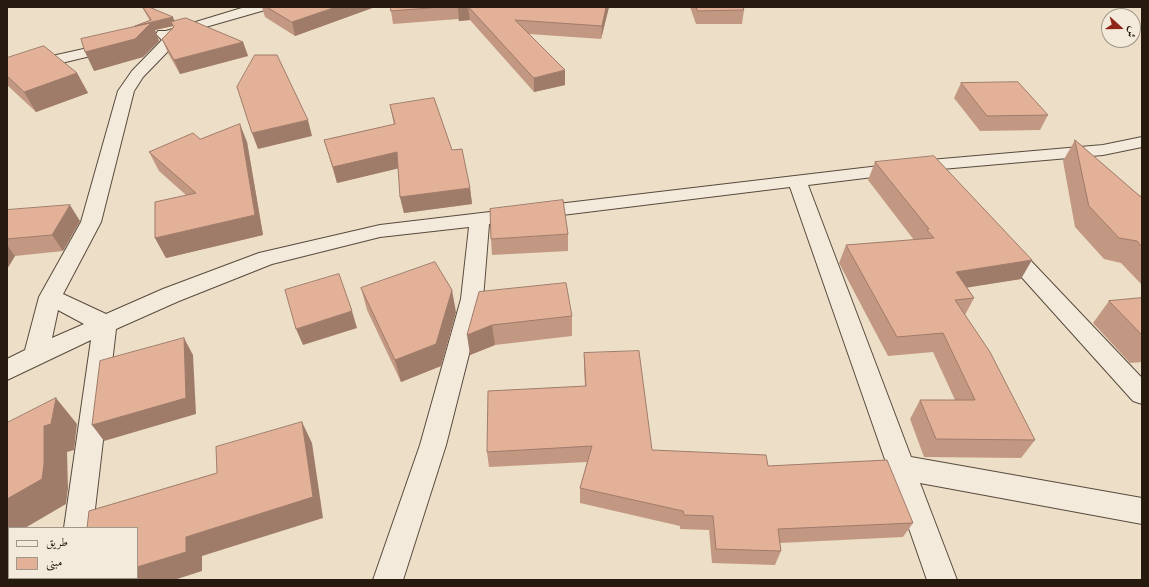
<!DOCTYPE html>
<meta charset="utf-8">
<style>
body{margin:0}
#map{position:relative;width:1149px;height:587px;overflow:hidden;background:#eddec7;font-family:"IM FELL DW Pica",Amiri,serif}
canvas{display:block}
.frame{position:absolute;inset:0;border:8px solid #261a0f;pointer-events:none}
.legend{position:absolute;left:8px;top:527px;width:130px;height:52px;box-sizing:border-box;background:#f3eadb;border:1px solid #a19789;margin:0;padding:5px 7px;list-style:none;font-size:12px;color:#261a0f}
.legend li{display:flex;align-items:center;gap:8px;height:20px}
.legend b{width:20px;border:1px solid #a19789}
.north{position:absolute;left:1101px;top:8px;width:40px;height:40px;box-sizing:border-box;background:#f3eadb;border:1px solid #a19789;border-radius:50%;rotate:111deg;font-size:11px;font-weight:700;line-height:16px;text-align:center;color:#261a0f}
.north::after{content:'';display:block;margin:auto;width:14px;height:18px;background:#8f2418;clip-path:polygon(50% 0,100% 100%,50% 72%,0 100%)}
</style>
<div id="map">
<canvas width="1149" height="587"></canvas>
<div class="frame"></div>
<ul class="legend">
<li><b style="height:5px;background:#f3eadb"></b>طريق</li>
<li><b style="height:11px;background:#e3b198"></b>مبنى</li>
</ul>
<div class="north">ش</div>
</div>
<script>
const context = document.querySelector('canvas').getContext('2d');
context.lineJoin = 'round';
function stroke(path, color, width, dash) { context.strokeStyle = color; context.lineWidth = width; context.lineCap = dash ? 'butt' : 'round'; context.setLineDash(dash || []); context.stroke(path); }
function fill(path, color) { context.fillStyle = color; context.fill(path, 'evenodd'); }
const minor = new Path2D(`
 M245,7H267L265,10L174,36L178,40L176,43L143,77L134,91L101,222L63,294L106,314L163,289L259,253L380,225L930,160L1103,145L1142,137V147L1103,155L930,170L808,185L911,457L1142,498V524L920,483L957,580H927L790,187L489,224L483,299L446,445L403,580H373L420,445L461,299L469,227L380,237L272,264L179,301L116,329L93,526L92,528H64L91,340L7,380V359L25,350L39,297L81,222L118,91L132,71L162,40L156,34L158,31H166ZM58,310L84,324L52,338Z
 M115,42L120,43L122,46L120,49L7,76V66Z
 M1006,240L1013,242L1142,378V404L1133,401L999,252L996,247L999,242Z`);
stroke(minor, '#584b3d', 2);
fill(minor, '#f3eadb');
fill(new Path2D(`
 M142,7H149L175,21L243,42L248,56L180,74L168,53L162,39L173,27V26L155,30L159,41L143,57L94,71L135,26L150,21Z
 M262,7H375L295,36L265,17Z
 M391,7H609L601,39L529,34L565,85L534,92L470,20L459,21L458,19L393,24L391,11Z
 M690,7H743L744,10L742,24H696Z
 M7,58L77,73L88,93L36,112L7,85Z
 M961,83L1048,115L1040,130L980,131L954,98Z
 M390,105L452,150L470,188L472,204L404,213L400,197L398,168L337,183L324,140L394,125Z
 M200,139L247,142L263,235L166,258L155,238L186,195L159,171L149,152Z
 M1075,140L1140,196L1142,193V285L1121,263L1104,259L1075,227L1063,161Z
 M875,162L1021,279L967,287L974,298L965,315L1035,440L1021,458L924,457L910,419L920,400H955L933,352L888,356L839,263L846,245L914,240L868,180Z
 M7,210L80,221L63,251L15,256L7,269Z
 M568,234V251L492,255L491,239Z
 M361,288L456,312L441,366L401,382L367,310Z
 M479,292L572,316V336L495,345L470,355Z
 M1142,298V362L1130,363L1093,323L1109,301Z
 M584,353L652,450L768,466L913,523L903,537L780,543L781,551L775,565L712,563L709,530L680,529V526L580,503V488L587,462L489,467L487,452L585,386L584,369Z`), '#c39883');
fill(new Path2D(`
 M336,7H375L295,36L292,22Z
 M468,7L470,20L459,21L458,8Z
 M606,7H609L601,39L602,26Z
 M173,17L176,25L171,22L173,26L155,30L159,41L143,57L94,71L85,52L131,28Z
 M243,42L248,56L180,74L174,60Z
 M565,70V85L534,92V78Z
 M77,73L88,93L36,112L24,92Z
 M308,120L312,136L258,149L252,133Z
 M240,124L247,142L263,235L166,258L155,238L255,215Z
 M397,152L400,168L337,183L333,167Z
 M470,188L472,204L404,213L400,197Z
 M70,205L80,221L63,251L52,235Z
 M7,245L15,256L7,269Z
 M1032,260L1021,279L946,291L956,272Z
 M452,290L456,312L441,366L401,382L395,360Z
 M352,311L357,328L303,345L296,329Z
 M492,325L495,345L470,355L467,335Z
 M184,338L193,355L196,414L104,441L92,425Z
 M56,398L77,424L74,450L67,452L68,488L66,504L25,528H9V560L7,562V499Z
 M302,422L312,443L323,518L202,556V571L174,580H97L103,578H137V567L186,537Z`), '#9f7c6a');
const building = new Path2D(`
 M143,7H149L173,17L135,26L151,20Z
 M267,7H336L292,22Z
 M391,7H442L391,11Z
 M457,7H466L458,8Z
 M469,7H606L602,26L515,20L565,70L534,78Z
 M696,7H743L744,10L698,11Z
 M186,18L243,42L174,60L162,39L174,27L171,22Z
 M151,23L135,39L85,52L81,39Z
 M44,46L77,73L24,92L7,76V58Z
 M255,55H277L308,120L252,133L237,87Z
 M1018,82L1048,115L987,116L961,83Z
 M434,98L452,150L462,149L470,188L400,197L397,152L333,167L324,140L395,124L390,105Z
 M240,124L255,215L155,238V202L196,193L149,152L193,133L200,139Z
 M1075,140L1142,198V247L1137,241L1119,238L1089,206Z
 M934,156L1032,260L956,272L974,298L955,300L990,352L1035,440L936,439L920,400H975L943,333L897,337L846,245L934,238L927,230L929,229L875,162Z
 M563,200L568,234L491,239L490,209Z
 M70,205L52,235L7,239V210Z
 M435,262L452,290L436,344L395,360L361,288Z
 M339,274L352,311L296,329L285,290Z
 M566,283L572,316L492,325L467,335L479,292Z
 M1142,298V335L1109,301Z
 M184,338L186,398L92,425L100,361Z
 M639,351L652,450L766,455L768,466L887,460L913,523L778,529L781,551L716,549L713,516L684,515L683,511L580,488L592,446L487,452L488,391L586,386L584,353Z
 M56,398L51,424L44,426V464L42,479L7,499V423Z
 M302,422L313,497L186,537V552L137,567V528H87L89,511L217,473L216,447Z
 M82,578H103L97,580H82Z`);
fill(building, '#e3b198');
stroke(building, '#9f7c6a', 1);
</script>
